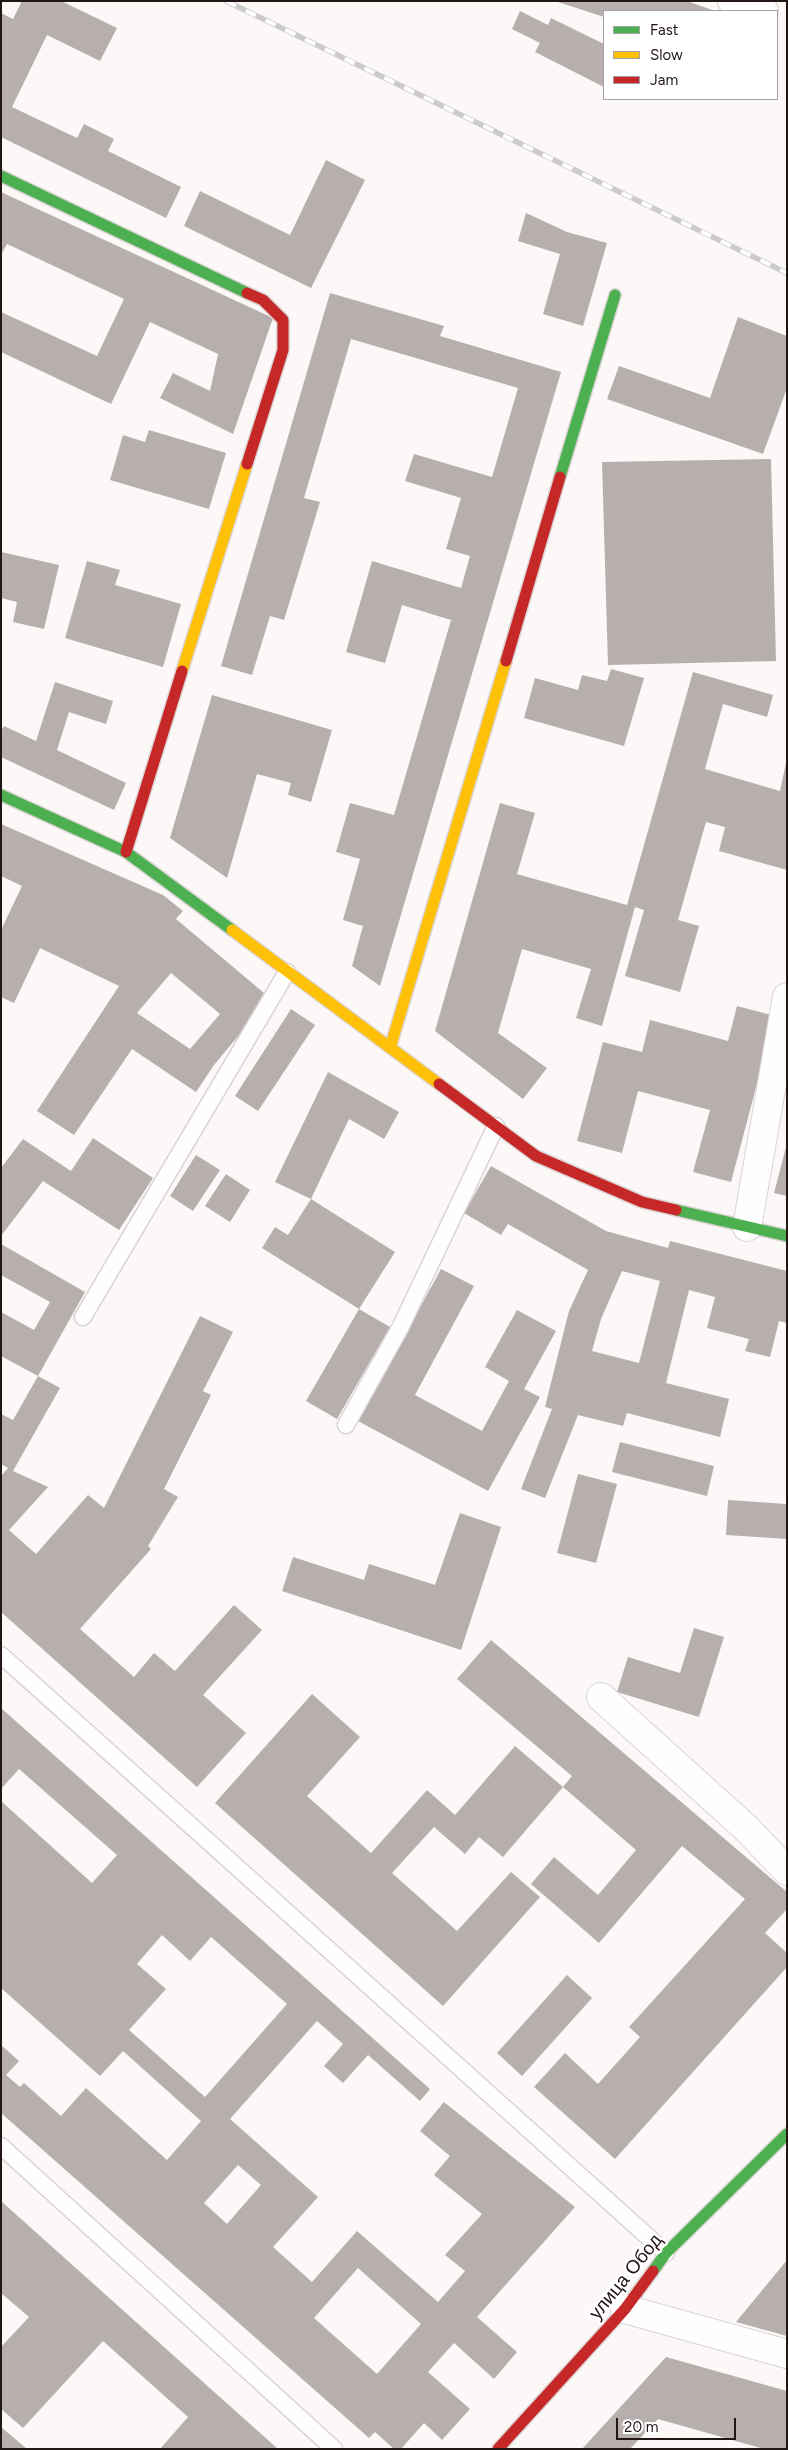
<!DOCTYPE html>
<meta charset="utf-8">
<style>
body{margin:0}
#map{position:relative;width:788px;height:2450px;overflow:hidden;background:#fcf8f8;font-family:Figtree,sans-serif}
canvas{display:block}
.frame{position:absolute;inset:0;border:2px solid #231716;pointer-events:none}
.legend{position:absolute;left:603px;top:10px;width:175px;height:90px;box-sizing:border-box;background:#fff;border:1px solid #a7a2a2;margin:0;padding:6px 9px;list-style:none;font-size:15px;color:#231716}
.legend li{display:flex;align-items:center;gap:10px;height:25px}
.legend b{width:25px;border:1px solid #a7a2a2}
.scale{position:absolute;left:616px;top:2418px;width:120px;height:22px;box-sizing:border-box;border:2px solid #231716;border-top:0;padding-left:6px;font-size:15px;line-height:18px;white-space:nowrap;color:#231716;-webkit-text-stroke:4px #fff;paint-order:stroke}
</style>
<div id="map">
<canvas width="788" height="2450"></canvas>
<div class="frame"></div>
<ul class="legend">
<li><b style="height:6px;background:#4caf50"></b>Fast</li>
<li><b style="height:6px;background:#ffc107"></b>Slow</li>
<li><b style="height:6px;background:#c62828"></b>Jam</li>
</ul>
<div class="scale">20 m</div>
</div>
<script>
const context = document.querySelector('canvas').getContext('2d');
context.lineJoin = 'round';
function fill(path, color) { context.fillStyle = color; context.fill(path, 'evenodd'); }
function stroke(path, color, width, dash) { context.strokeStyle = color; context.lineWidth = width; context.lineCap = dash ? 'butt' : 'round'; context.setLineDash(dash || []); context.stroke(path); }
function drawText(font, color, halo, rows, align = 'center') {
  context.font = font + ' Figtree,sans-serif'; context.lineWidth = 5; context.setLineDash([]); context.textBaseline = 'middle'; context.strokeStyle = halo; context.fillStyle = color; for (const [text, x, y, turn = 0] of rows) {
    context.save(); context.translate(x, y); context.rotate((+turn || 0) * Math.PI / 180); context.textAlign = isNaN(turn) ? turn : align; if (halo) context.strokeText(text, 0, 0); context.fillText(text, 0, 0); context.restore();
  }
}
fill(new Path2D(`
 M22,1H61L117,28L100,61L47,35L12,107L77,138L84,124L114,139L108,151L181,187L166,218L1,137V13L13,19Z
 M687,1L715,11H604V17L558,2Z
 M520,11L548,25L551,18L604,44V87L535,52L540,43L512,29Z
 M326,160L365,180L311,288L184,226L200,191L290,235Z
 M1,192L273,318L233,434L160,398L173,373L210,391L218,354L150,322L111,404L1,352V312L97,356L124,299L7,244L1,255Z
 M526,213L567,232L607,243L583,326L543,314L560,254L518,241Z
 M330,293L444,326L440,336L561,372L380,986L352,966L363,926L343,920L360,859L336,852L350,803L394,815L451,620L402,605L385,663L346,652L372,561L461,588L470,556L446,549L461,498L405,481L414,454L492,477L518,388L351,339L304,498L320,502L284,620L270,616L252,675L221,666Z
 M738,317L787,336V388L763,454L607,399L619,366L710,398Z
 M149,430L226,453L209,509L110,480L123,435L145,442Z
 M771,459L776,661L608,665L602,462Z
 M1,552L59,565L44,629L13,622L17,602L1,598Z
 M87,561L120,570L115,585L181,604L163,667L65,638Z
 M611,669L644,678L624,746L524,718L535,678L578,690L582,675L607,681Z
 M693,672L773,695L767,717L723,704L705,769L780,791L787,758V870L719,851L725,827L706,822L678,920L699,926L680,992L625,976L644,910L635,907L602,1026L576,1018L591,969L522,949L498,1033L547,1068L523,1099L435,1031L500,803L535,813L517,874L627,905Z
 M55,682L113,701L106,724L69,712L57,750L126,783L114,810L1,757V731L4,726L36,741Z
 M212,695L332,730L311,802L288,795L291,783L257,774L227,878L170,838Z
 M1,824L163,895L183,911L176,919L270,998L214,1065L196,1092L132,1049L74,1135L37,1111L119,986L40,948L14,1003L1,997V930L22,886L1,876ZM171,973L220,1014L190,1049L137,1013Z
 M737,1006L775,1016L731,1182L693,1172L710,1110L638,1091L622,1153L577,1141L603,1042L642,1052L650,1020L728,1041Z
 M291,1009L315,1025L258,1111L235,1096Z
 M328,1072L399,1112L384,1139L349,1119L311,1199L275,1182Z
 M93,1138L153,1178L119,1230L43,1181L1,1236V1168L23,1139L71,1171Z
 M786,1147H787V1196L774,1193Z
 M196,1155L220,1170L193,1211L170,1196Z
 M491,1166L606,1231L668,1248L670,1241L787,1271V1323L779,1321L770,1357L745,1351L749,1339L707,1328L715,1297L689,1290L666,1383L729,1399L720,1437L627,1413L623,1426L578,1415L545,1498L521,1489L552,1409L545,1407L569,1311L588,1270L508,1224L501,1235L464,1213ZM622,1271L660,1281L639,1363L592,1351L601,1319Z
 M226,1174L250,1190L230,1222L205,1206Z
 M311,1199L395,1252L359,1309L390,1327L337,1419L306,1401L359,1309L262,1248L275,1227L288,1235Z
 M1,1244L85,1292L38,1376L1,1356V1312L34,1330L50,1302L1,1275Z
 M441,1269L474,1286L415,1395L482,1431L509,1381L485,1367L517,1310L556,1331L524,1389L540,1397L488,1491L358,1421Z
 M200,1316L233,1332L203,1391L211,1395L164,1489L178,1497L148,1546L151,1549L80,1629L134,1677L154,1653L175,1671L234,1605L262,1630L203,1695L246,1733L197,1787L1,1612V1476L8,1468L1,1464V1414L13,1420L38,1376L60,1388L13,1471L48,1487L9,1530L36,1554L88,1495L104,1508Z
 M620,1442L714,1466L707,1496L612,1472Z
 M578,1474L617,1484L596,1563L557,1553Z
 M728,1500L787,1504V1539L726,1535Z
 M460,1513L501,1527L461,1650L282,1591L293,1557L364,1580L369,1564L435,1585Z
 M694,1628L724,1637L699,1717L617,1692L628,1657L680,1673Z
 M491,1640L787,1892V1909L765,1933L787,1953V1967L615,2159L534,2087L565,2053L598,2084L640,2037L629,2027L745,1899L682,1846L599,1943L531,1884L554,1857L598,1895L636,1850L563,1787L572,1776L457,1679Z
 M312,1694L360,1737L307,1796L371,1853L427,1790L455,1815L515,1746L563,1787L503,1857L479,1837L465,1854L434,1827L392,1873L457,1931L511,1872L540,1897L443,2006L215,1803Z
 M1,1708L430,2089L420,2101L368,2055L343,2083L324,2066L343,2044L317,2021L230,2119L318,2197L273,2247L312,2282L357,2231L438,2302L465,2271L445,2255L482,2214L434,2175L450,2156L420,2131L444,2102L575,2207L477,2317L517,2352L494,2379L454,2343L428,2372L470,2409L442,2440L424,2423L401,2449H394L375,2432L369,2438L1,2113V2045L19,2061L6,2075L20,2087L24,2083L61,2116L86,2088L167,2160L201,2121L123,2051L100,2076L1,1988V1801L92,1883L117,1855L19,1769L1,1789ZM162,1935L190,1961L211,1937L287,2004L205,2097L129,2030L166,1989L137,1964ZM238,2165L261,2185L227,2224L204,2203ZM358,2268L421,2324L377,2374L314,2318Z
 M567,1975L592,1998L522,2076L497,2053Z
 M1,2201L212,2390L278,2449H160L188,2417L103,2341L23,2428L1,2409V2347L29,2317L1,2293Z
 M787,2260V2336L736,2322Z
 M666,2357L787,2391V2449H764L658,2419L630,2449H582Z
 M1,2427L27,2449H1Z`), '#b6afae');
const lane = new Path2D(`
 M83,1317L287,972
 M346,1425L400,1328L496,1126
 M1,1655L666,2253
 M1,2146L334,2449`);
const street = new Path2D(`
 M732,1L764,11
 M747,1227L787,997
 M601,1697L746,1828L787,1871
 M625,2309L787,2354`);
const fast = new Path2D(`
 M1,176L247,293
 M560,477L615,295
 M1,795L126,852L232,930
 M676,1210L787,1236
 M653,2271L666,2253L787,2134`);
const slow = new Path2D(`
 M182,671L247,464
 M232,930L439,1084
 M390,1048L506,661`);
const jam = new Path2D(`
 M247,464L283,350V320L263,300L247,293
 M506,661L560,477
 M126,852L182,671
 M439,1084L536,1156L642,1202L676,1210
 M498,2449L625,2309L653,2271`);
stroke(lane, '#dbd3d3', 19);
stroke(street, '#dbd3d3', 30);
stroke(fast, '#dbd3d3', 14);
stroke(slow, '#dbd3d3', 14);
stroke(jam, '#dbd3d3', 14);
stroke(lane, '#fffefe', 16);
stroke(street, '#fffefe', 28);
stroke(fast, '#4caf50', 11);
stroke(slow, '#ffc107', 11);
stroke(jam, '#c62828', 11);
const rail = new Path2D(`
 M226,1L787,273`);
stroke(rail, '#cccaca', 5.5);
stroke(rail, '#fff', 4, [11]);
drawText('19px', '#231716', '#fff', [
 ["улица Обод",626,2277,-51]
]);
</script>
